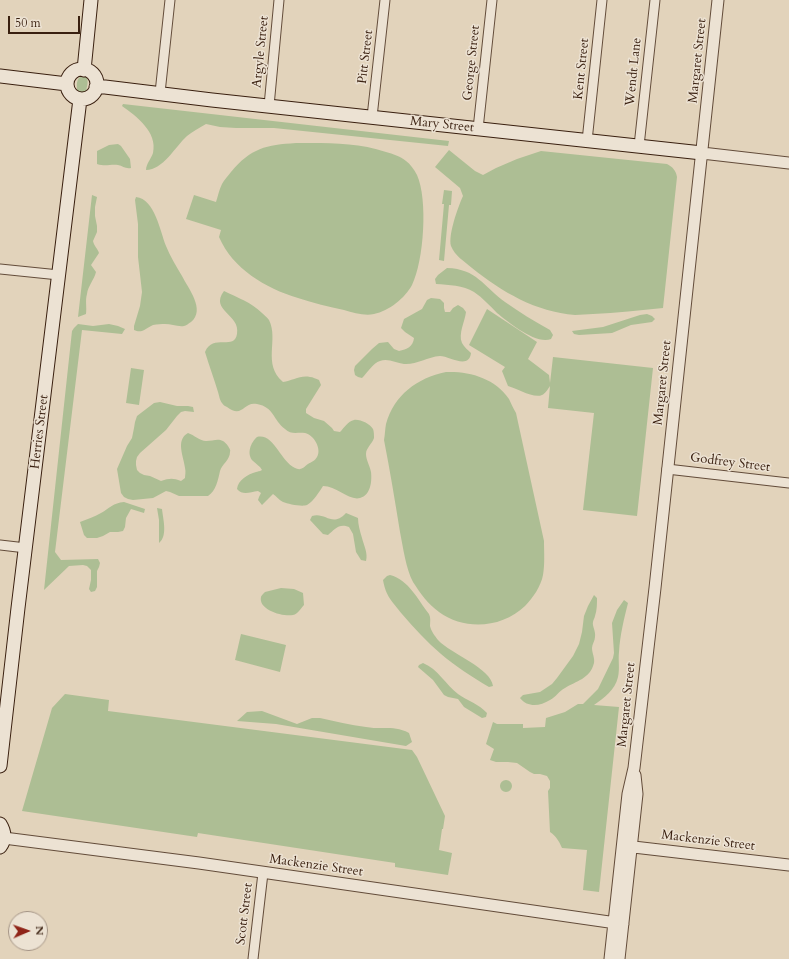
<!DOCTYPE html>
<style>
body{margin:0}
#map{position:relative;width:789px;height:959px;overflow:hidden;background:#e2d3bb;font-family:Cardo,serif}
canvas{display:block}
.north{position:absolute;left:8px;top:911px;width:40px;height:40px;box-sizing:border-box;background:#ece2d3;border:1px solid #a49485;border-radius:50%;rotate:88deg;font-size:11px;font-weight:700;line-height:16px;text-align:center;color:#391f0f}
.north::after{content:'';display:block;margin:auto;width:14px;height:18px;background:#8f2418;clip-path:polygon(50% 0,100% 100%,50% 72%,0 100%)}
.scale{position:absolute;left:8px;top:16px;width:72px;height:18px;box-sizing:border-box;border:2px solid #391f0f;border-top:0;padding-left:5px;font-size:12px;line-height:14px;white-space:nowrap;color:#391f0f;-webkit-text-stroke:3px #ece2d3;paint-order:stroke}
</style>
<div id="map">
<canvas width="789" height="959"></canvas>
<div class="north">N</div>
<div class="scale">50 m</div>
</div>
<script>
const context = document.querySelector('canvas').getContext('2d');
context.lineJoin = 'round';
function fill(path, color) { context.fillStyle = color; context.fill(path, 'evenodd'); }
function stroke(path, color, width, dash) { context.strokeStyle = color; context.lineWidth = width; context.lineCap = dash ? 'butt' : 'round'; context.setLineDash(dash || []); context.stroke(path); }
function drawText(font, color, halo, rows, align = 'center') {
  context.font = font + ' Cardo,serif'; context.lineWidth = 3; context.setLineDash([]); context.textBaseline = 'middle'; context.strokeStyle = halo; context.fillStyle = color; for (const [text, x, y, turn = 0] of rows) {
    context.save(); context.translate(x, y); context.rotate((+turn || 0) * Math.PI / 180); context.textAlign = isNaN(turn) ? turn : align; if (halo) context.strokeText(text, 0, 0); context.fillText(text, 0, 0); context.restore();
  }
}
fill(new Path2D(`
 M82,75L86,76C89,81 87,86 86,91L82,94L78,92C76,86 76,79 82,75Z
 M123,104L449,141L448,146L274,128H236L220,127L206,124C199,128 192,132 187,136C175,147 163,170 146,170C146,164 151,159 153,153C158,132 136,116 122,106Z
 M296,143C327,143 356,142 386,152C393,154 400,156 406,161C410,164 414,169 417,175C428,199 424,261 412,285C405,298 389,311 374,314C365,316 354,313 344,310C329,307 313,303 298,298C265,288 233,269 219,237L221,230L186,219L194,195L216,202C218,196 219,190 222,184C224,180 228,176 231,172C251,148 266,145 296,143Z
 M118,144L121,146L130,159L131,168C125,169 123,166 118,165C110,164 106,167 97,164V151L109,145Z
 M449,150L475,171L483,175L496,168L517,159L541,151L667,164C673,167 676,171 677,177L663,308C640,310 616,313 593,314C587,314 581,315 575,315C536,312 502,292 472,268C464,261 455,256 451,246C448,235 458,207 463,196L460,188L435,167Z
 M444,190L452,191L451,205H449L444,261L439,260L444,204H442Z
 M92,195L97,197L95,207V216L97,226V232L93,241C94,246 98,249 99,253L91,265L96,272C94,280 88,286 87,294C85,301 87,307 86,314L78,317Z
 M136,197C155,199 160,231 166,246C170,256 176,266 182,276C188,288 206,310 191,322C189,323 186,326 184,326C178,327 171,324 165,324C162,324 157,324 153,325C146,328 142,334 134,330V326L140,306L142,292L138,257V224L135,200Z
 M447,268C477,269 483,286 505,302C519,312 534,321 550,330L553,335L551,339C536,345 508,322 497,313C490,306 483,298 474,292C463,285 449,285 436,284L435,279L438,275Z
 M224,291C238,298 251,302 262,313C264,315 267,317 269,320C279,340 262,364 283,382C292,381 300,375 310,377C313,377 316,379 319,380L321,385L306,409V413L314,418L324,421L332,428L334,431L340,432C344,428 348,421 354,420C360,419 370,424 373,429C374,431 374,436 374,438C372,444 366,448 366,454C366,460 370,466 371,472C372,481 371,495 360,498C349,501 337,486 323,486C319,492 314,501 307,505C302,507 288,504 283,502C279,500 276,496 273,494L262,505L258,500L259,497L261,493L258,491C250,492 243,496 237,489C238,480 248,474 256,472C262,470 256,473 262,470C260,466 256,464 253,461C246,454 251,442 257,437C274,433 280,461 295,468C296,468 299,470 300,469C303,469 306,465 308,464C311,462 315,461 317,457C322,449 314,435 305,433C297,432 291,435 285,429C273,420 274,407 257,404C243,401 243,419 227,407C225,406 223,405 222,403C220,401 219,395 218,392C214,379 209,365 205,352C213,333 234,351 237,334C241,314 209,311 224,291Z
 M431,298L440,299L444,303V308L445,312H450L453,308L458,305L463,308L466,312C465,321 458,334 462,343C464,347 468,350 471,353C469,370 449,356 440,356C427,357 416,365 404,364C396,363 388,358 380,361C373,363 367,373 362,378L358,377L355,375L354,370L355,366L372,349L379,343L388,342L394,349L399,351C407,349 413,347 414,338L405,332L401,328L404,319L422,309L427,300Z
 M487,309L537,342L528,359L549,375L550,383L553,357L653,368L637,516L583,510L594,413L548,408L550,386C548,389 545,394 542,395C534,399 516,388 508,386L502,371L505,367L469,345Z
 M647,314L652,316L655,319L652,322L631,325L612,333L579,335L574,334L572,331L603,327L640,315Z
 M78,324L93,326L109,324L118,326L125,329L122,334L82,330L55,552L61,560L98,559L100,563L99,567L97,571V587L95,591L91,592L89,589L91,580V570L87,566L83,565L69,566L44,590L72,331L74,328Z
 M131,368L144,370L139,405L126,403Z
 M446,372C469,371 495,378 509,399C511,403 513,408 516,413L544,541C544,552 545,564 543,575C541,586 533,598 525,606C502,628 465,631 439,612C428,604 420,593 413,582C406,569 403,547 400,532C395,501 390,471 384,440C385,435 385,429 386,424C394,395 417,378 446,372Z
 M160,402L177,406H188L193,407L194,412L185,411L181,412L177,416L166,430L140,453L137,457L136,461V465L137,470L140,473L144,475L150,476L161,481C170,478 173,478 181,481L185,478C185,475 186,472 185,468C184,457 175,440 188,433C194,435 200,441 206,441C215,441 221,436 228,446C229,448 231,450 230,452C230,460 222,464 220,471C218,480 216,491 208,496H179L170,492L166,491L153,498L133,500L128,499L124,497L121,493L117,469L127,446L132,438L134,428L135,422L137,416L154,403Z
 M124,502L145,509L144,513L131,509L126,518L125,527L123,531L118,532H110L103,536L97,538H87L84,535L80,522C87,519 94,517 101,513C110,508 113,503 124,502Z
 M157,508L162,509C163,519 168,536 159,543V520Z
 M346,513L358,518C358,525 360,531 362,538C364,546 368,553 366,561L361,560L356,552L353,534L349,527C339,523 335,529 328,535L323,534L310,520L312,516C326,512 332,528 346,513Z
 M390,575C409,580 418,600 429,614C431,618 430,622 430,626C431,631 435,636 438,640C451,654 491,668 493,686L489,687C472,677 455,666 441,654C427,642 414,628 402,614C392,601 386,597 383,580L387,576Z
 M281,588L294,589L303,593L304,605C301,608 298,614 293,615C283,617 258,610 261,597C261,596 264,593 265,592Z
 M594,595L597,598C597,604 597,610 595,616C594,620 594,618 593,622C592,626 596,631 595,637C595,641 592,644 592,648C592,653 595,658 594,663C590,679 576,681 565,688C559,691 556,697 550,700C540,706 528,708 520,698L523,695L540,692L552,684L557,678L573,656L579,644L582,632L584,616L588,606Z
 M624,600L628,603C624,619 620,635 619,652C618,660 620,669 618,677C615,690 604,698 594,705L619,707L599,892L583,890L587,850L562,848C559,841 556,836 550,832L548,791L550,788V781L547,776L540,774H534L530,772L517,763L508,762H496L490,760L494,749L486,744L493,722L497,724H523V728L545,727L546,718L565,712L578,704H583L598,689L613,658L614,653L612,623L617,610Z
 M241,634L286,645L280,672L235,660Z
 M423,663C438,669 446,685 458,694C468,701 479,704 487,713L486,717L482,718L464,707L458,699L448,697L444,695L433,680L418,667L419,665Z
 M65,694L109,700L108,711L412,750L417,757L445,816L443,829H442L439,850L452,853L448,875L395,867V863L198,833L197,837L22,811L52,708Z
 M262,711L297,724L312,718H320C335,721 350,725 366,727C382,730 393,725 409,733L412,742L406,746L276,724L237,721L247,712Z
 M500 786a6 6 0 1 1 12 0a6 6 0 1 1-12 0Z`), '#adbe94');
const minor = new Path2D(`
 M160,93L170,0
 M269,106L279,0
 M372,117L385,0
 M478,129L492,0
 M587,141L602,0
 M639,146L655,0
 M0,269L59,275
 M667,469L789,483
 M0,545L26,548
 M253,959L263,873`);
const tertiary = new Path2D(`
 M702,153L789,163
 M4,838L199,863L623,924
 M625,846L789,865
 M610,959L628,794L634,768L655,588L718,0
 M619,959L637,794L635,775`);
const secondary = new Path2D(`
 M67 84a15 15 0 1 1 30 0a15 15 0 1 1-30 0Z
 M84,70L91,0
 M0,76L67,84
 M96,87H105L212,100L702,153
 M0,766L18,608L80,99
 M0,824C5,832 5,840 0,847`);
stroke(minor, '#634c3a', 11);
stroke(tertiary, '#634c3a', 13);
stroke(secondary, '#391f0f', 15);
stroke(minor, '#ece2d3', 9);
stroke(tertiary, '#ece2d3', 11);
stroke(secondary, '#ece2d3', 13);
drawText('13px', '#391f0f', '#ece2d3', [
 ["Argyle Street",261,52,-84],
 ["Pitt Street",366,57,-83],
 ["Margaret Street",698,61,-84],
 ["George Street",472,63,-84],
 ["Kent Street",582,69,-84],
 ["Wendt Lane",634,72,-84],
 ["Mary Street",442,125,6],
 ["Margaret Street",663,383,-84],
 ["Herries Street",40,432,-83],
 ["Godfrey Street",730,463,7],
 ["Margaret Street",627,705,-84],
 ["Mackenzie Street",708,841,7],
 ["Mackenzie Street",316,866,8],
 ["Scott Street",245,914,-83]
]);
</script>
